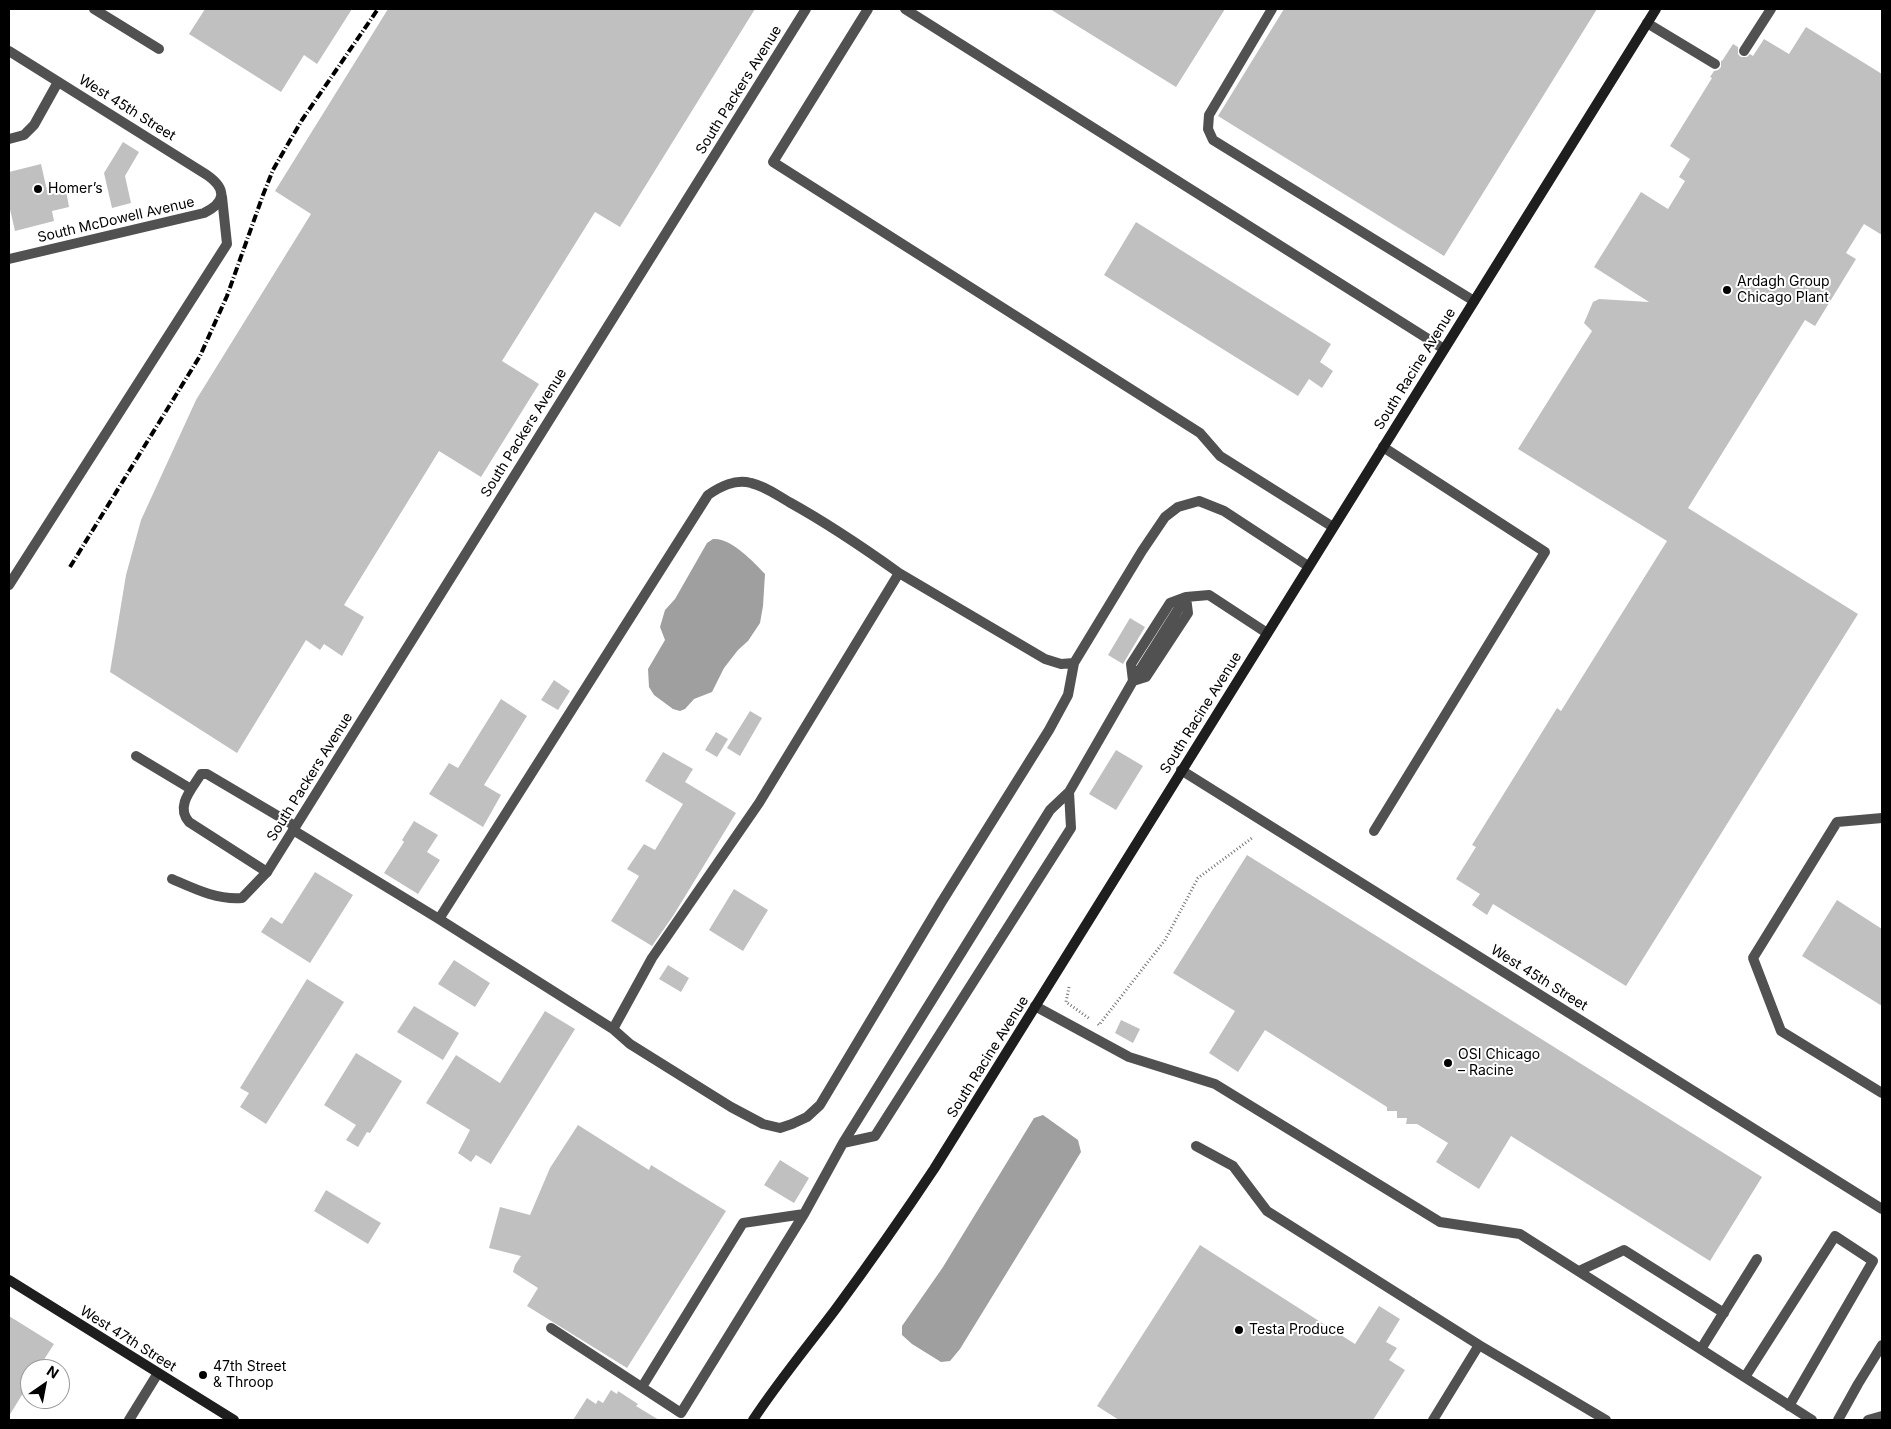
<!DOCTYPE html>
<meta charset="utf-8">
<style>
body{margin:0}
#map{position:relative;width:1891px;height:1429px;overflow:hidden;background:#fff;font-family:Inter,sans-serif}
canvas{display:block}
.frame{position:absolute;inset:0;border:10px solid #000;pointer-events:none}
.north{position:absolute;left:20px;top:1359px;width:50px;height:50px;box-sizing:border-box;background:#fff;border:1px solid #999;border-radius:50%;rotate:33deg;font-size:14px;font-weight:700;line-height:20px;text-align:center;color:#000}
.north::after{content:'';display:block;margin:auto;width:18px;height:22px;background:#000;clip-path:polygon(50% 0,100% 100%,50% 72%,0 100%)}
</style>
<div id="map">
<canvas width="1891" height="1429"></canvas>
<div class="frame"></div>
<div class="north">N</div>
</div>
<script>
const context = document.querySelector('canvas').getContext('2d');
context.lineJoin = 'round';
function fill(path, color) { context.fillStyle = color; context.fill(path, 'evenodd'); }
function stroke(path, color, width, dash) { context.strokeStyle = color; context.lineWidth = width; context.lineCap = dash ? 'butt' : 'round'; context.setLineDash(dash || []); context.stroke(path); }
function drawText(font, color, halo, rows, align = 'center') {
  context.font = font + ' Inter,sans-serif'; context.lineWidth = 4; context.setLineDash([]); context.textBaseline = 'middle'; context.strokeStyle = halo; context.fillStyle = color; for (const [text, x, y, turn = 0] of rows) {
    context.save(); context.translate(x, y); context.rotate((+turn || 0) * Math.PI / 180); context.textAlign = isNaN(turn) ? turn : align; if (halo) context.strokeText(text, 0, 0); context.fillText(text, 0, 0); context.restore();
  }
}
fill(new Path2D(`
 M713,539C730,537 754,562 765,574L763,606L760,623L748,641L738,650L724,668L712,692L694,699L685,709L680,711L673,709L654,695L649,687L648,669L665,640L660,627L665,610L675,599L707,543Z
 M1043,1115L1078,1140L1081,1152L960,1349L950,1361L941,1362L912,1344L902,1335V1326L943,1267L1034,1118Z`), '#9f9f9f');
fill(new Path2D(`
 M205,9H352L317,64L304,55L281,92L189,34Z
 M388,9H755L620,227L595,212L502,361L539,384L481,477L439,451L344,605L364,617L342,656L324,644L320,650L306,640L237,753L110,672L126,575L141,520L196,400L311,214L275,191Z
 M1050,9H1225L1176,87Z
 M1284,9H1597L1444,256L1218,116Z
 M1806,27L1882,74V235L1864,224L1846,253L1856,259L1815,326L1805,320L1688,508L1858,614L1626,986L1493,904L1487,915L1472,905L1480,894L1456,879L1476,847L1472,845L1557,708L1561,711L1667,541L1518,449L1592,331L1584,323L1593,302L1599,299L1649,302L1594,267L1641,192L1668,209L1685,181L1679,177L1690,159L1670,146L1712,78L1710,77L1714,71L1718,70L1721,67V60L1722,61L1733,44L1738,47V54L1741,57H1747L1750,54L1753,56L1764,39L1789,54Z
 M123,142L139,152L125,176L131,203L112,208L104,173Z
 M41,164L48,195L66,190L69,207L52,211L54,221L15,231L9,205V172Z
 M1136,222L1331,344L1320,362L1333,371L1322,388L1309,379L1298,396L1104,275Z
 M1130,618L1145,627L1123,664L1108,655Z
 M554,680L570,691L558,710L541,700Z
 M501,699L527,716L484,785L501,795L483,827L429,794L449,763L458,768Z
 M750,711L762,718L740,756L727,748Z
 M716,732L728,739L717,757L705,750Z
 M1116,750L1143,766L1116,810L1089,794Z
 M663,752L693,769L685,782L736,813L673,916L652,946L611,921L639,876L627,869L644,844L655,850L683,804L645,781Z
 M414,821L438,835L427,852L440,860L418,894L384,873L404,842L402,840Z
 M1247,855L1762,1177L1710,1261L1511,1136L1479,1189L1436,1162L1448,1143L1417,1124H1406L1407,1118H1397V1111H1387V1107L1265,1030L1238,1072L1209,1053L1235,1011L1173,973Z
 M315,872L353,895L310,963L261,932L271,917L282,924Z
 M734,889L768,910L743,951L709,930Z
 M1837,900L1882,929V1006L1802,956Z
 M454,960L490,983L475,1007L438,984Z
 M668,965L689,978L681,992L659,979Z
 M307,979L344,1002L266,1124L240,1107L249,1093L240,1088Z
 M414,1006L459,1033L443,1060L397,1032Z
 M545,1011L575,1029L491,1164L476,1155L471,1162L458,1153L470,1130L426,1103L456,1055L500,1083Z
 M1121,1020L1140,1029L1133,1043L1115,1033Z
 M356,1053L402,1081L370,1133L367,1132L358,1147L346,1140L356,1125L324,1105Z
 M578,1125L649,1170L651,1165L726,1211L627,1368L527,1306L538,1288L513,1272L515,1265L521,1256L489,1248L500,1207L530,1215L550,1168Z
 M780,1160L809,1178L794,1203L764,1185Z
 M326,1190L381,1223L368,1244L314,1211Z
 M1200,1245L1355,1344L1379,1306L1400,1319L1386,1342L1397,1348L1389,1360L1405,1370L1373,1420H1119L1097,1406Z
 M9,1316L54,1344L38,1369H30V1382L9,1416Z
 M611,1390L617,1394L618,1391L638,1404L636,1406L659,1420H573L587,1398L596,1404L598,1400L603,1403Z`), '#c0c0c0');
stroke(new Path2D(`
 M1069,987L1066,1002L1090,1019
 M1098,1024L1099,1025L1165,940L1198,878L1252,838`), '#737373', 3, [1, 2.5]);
stroke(new Path2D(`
 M94,9L159,49
 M868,9L773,162L1200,433L1220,456L1333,527
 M905,9L1444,349
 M1272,9L1209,115L1208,129L1213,140L1474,301
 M1647,23L1715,64
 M1744,51L1771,9
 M9,139L24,135L34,125L58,82
 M9,585L227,244L222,197
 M1186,597L1188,613L1146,677L1133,681L1131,664L1170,603Z
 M1074,663L1068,695L1049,730L941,903L820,1105L807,1117L792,1124L780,1128L763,1124L731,1107L630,1044L613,1029L652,958L759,803L899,573L1045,659L1061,664L1074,663L1142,551L1165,517L1178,507L1199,501L1224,511L1308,566
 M136,756L191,789
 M1882,818L1837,822L1753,958L1781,1031L1882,1093
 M293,830L439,919
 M1374,831L1545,552L1383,447
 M172,879C195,889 217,900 242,898L267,872L189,822C175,806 192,789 201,774H207L295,826
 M1035,1006L1129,1057L1215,1084L1440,1222L1520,1234L1812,1420
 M613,1029L439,919L708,495C721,486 735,479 751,483C765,486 777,495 789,502C827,523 864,548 899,573
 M843,1143L875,1136L1071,828L1069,792
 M1196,1146L1233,1166L1267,1211L1479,1345L1433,1420
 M1579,1271L1624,1250L1724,1313
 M551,1328L681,1413L804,1214L843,1143L1050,810L1069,792L1133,681L1186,597L1209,595L1267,633
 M1479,1345L1606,1420
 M1701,1349L1757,1259
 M1745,1377L1835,1236L1873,1261L1789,1406
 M642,1387L743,1223L804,1214
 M1838,1420L1858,1384L1882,1345
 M1868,1420L1882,1416`), '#515151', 10);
stroke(new Path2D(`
 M9,51L207,175C227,189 226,202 204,213L9,259
 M1181,770L1882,1209
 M267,872L806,9
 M129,1420L158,1373`), '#515151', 10);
stroke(new Path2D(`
 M9,1280L234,1420
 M753,1420C778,1382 807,1347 835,1310C869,1264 902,1217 934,1169L1656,9`), '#1e1e1e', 10);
stroke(new Path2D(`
 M70,567L200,356L227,296L263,195L273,170L285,149L302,120L378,9`), '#000', 4, [8, 2.5, 1, 2.5]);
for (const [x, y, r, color] of [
 [38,189,5,"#000"],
 [1727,290,5,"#000"],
 [1448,1063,5,"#000"],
 [1239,1330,5,"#000"],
 [203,1375,5,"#000"]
]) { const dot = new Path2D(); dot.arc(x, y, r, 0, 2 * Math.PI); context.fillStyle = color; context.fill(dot); stroke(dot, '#fff', 2); }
drawText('14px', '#000', '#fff', [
 ["South Packers Avenue",739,90,-58],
 ["West 45th Street",127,108,32],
 ["South McDowell Avenue",116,220,-13],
 ["South Racine Avenue",1415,369,-58],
 ["South Packers Avenue",524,433,-58],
 ["South Racine Avenue",1201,713,-58],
 ["South Packers Avenue",310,777,-58],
 ["West 45th Street",1539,978,32],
 ["South Racine Avenue",988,1057,-58],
 ["West 47th Street",128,1339,32]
]);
drawText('14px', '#000', '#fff', [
 ["Homer’s",48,189],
 ["Ardagh Group",1737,282],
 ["Chicago Plant",1737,298],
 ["OSI Chicago",1458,1055],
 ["– Racine",1458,1071],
 ["Testa Produce",1249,1330],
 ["47th Street",213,1367],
 ["& Throop",213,1383]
], 'left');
</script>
